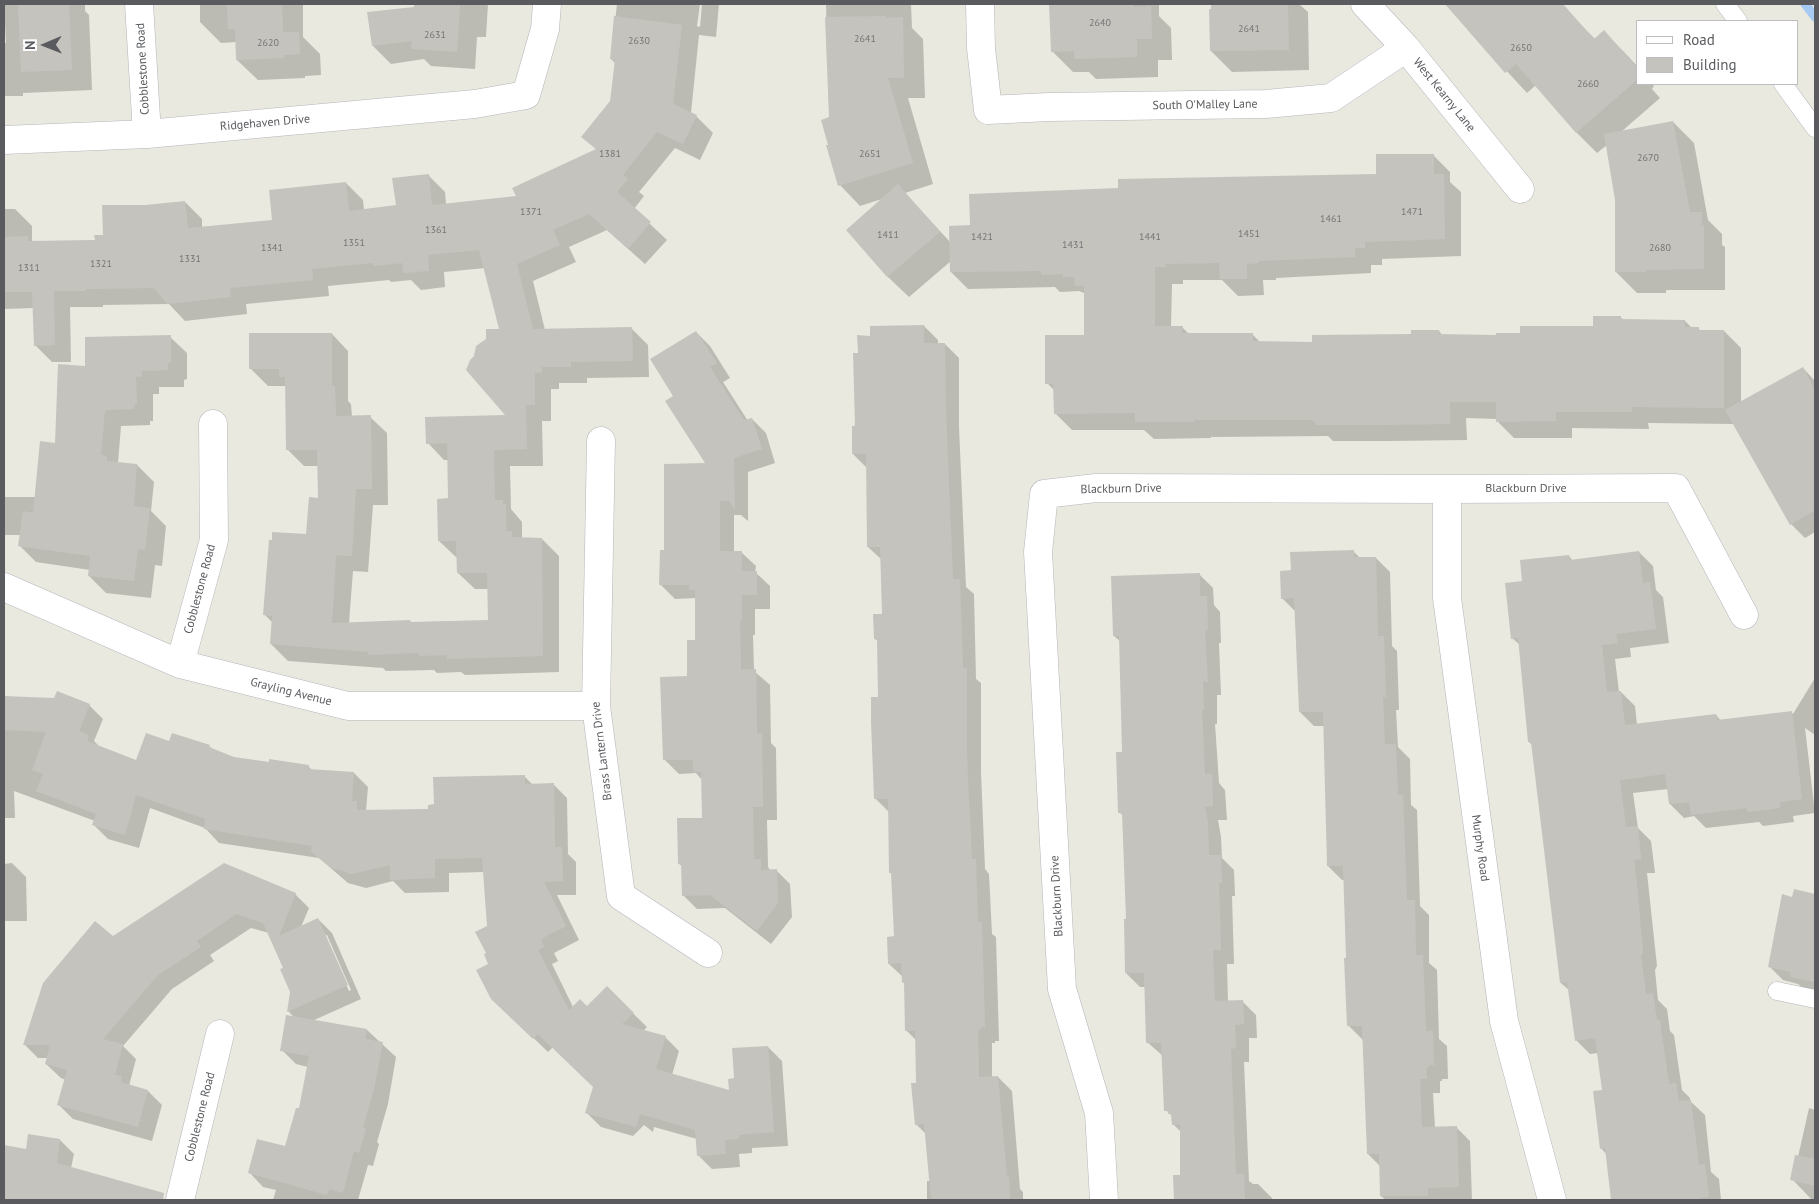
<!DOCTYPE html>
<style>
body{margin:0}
#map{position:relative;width:1819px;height:1204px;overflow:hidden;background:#eae9e0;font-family:"PT Sans",sans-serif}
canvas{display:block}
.frame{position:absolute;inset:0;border:5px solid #595b5f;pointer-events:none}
.legend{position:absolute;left:1636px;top:20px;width:162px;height:65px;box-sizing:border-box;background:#fff;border:1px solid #bdbdbf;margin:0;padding:6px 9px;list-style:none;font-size:15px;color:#595b5f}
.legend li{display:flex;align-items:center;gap:10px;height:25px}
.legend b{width:25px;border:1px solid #bdbdbf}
.north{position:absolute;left:20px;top:20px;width:50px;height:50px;-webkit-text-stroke:4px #fff;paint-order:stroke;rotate:269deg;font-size:14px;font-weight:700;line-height:20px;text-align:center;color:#595b5f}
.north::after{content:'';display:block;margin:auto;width:18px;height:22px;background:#595b5f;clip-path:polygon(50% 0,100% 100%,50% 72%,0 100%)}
</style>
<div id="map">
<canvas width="1819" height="1204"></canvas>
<div class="frame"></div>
<ul class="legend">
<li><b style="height:6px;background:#fff"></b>Road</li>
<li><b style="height:14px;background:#c5c3bd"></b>Building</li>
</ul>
<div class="north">N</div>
</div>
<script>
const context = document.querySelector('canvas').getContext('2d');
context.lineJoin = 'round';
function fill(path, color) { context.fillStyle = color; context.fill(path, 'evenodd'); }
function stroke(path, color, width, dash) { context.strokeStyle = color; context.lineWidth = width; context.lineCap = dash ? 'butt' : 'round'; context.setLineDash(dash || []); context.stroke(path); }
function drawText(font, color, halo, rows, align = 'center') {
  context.font = font + ' "PT Sans",sans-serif'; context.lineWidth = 4.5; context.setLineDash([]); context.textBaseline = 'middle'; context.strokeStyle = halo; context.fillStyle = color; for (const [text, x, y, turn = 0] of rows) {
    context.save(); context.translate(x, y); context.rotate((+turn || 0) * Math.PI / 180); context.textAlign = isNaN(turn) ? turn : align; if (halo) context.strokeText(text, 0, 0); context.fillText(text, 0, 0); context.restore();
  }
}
fill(new Path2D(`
 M4,4H85V11L89,15L92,90L23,93V96H4V43H6Z
 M200,4H303V37L320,54L321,75L305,76V78L258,80L237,60L236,42L221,43L200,22Z
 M415,4H488L486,37H477L475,69L431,66L424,59L391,64L373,46L415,8Z
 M617,4H700L697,26L700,27L702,4H719L716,37L699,35L691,113L696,116L713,133L700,160L675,148L639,192L644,196L634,209L667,240L645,264L607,230L569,247L576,262L533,281L545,330L631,328L648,345L649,377L587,378V383H559V389H551V421H542L543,466H510L511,509L522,522V538L542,539L559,556V672L465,675L461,672L437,673L434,670L386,671L383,668L288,661L271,644L273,623L265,615L307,536L319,499V466H304L288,450L286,386H268L251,369L332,334L348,351V401L351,404L352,417H370L387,433L388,505H373L368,572L353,571L349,623L490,621L488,589H475L458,573V557H456L439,541L450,500L449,460H444L428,443L508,416L500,330L485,268L444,272L445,287L421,290L411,280L391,282L389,280L328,286L329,296L246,304L247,314L185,321L169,304L103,305V307H70L71,362H52L35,345L34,308L4,309V209H15L32,226V242L96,241L145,206L185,202L202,219V228L273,221L346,183L363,200L364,210L397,206L428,175L445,192L446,204L518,197L597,150L583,137L611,101L615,63L611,59Z
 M826,4H911L912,28L923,39L925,98H908L933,184L905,193L951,243L972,226L1378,176L1433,155L1450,172V182L1461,192V256L1382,259V265H1371V273L1276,278V280H1263L1264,295L1238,296L1222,280H1183V284H1172L1171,327H1182L1189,334H1252L1260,342L1313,343L1412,336L1439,331L1443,336H1497L1594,327L1620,317L1624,320L1685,321L1692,328L1699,329L1701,331H1724L1741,348V403L1803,368L1815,381V532L1805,538L1791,524L1734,424L1648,423L1649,429L1572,428V438H1514L1497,421V419L1466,418L1467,440L1391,441H1333L1328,436L1211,437V438L1154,439L1144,430H1072L1055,413V391L1047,383L1086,336L1085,295L1084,293L1079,291L1060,292L1055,287L968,289L951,272V261L909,297L888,277L848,230L882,199L860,206L840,185L830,145Z
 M1051,4H1159V16L1171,28L1172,60H1158V77L1096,79L1089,72H1073L1052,51Z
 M1212,4H1299L1308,12L1309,70L1232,72L1211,51Z
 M1445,4H1560L1596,40L1604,32L1625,53L1638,67V84H1652L1654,86L1652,89L1660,98L1621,132L1673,122L1694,143L1708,220L1722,234V245L1725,247V290H1666V293H1637L1616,272V200L1607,145L1597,153L1576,132L1536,85L1527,93Z
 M924,326L938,340V344H945L959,358V427L966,587L974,594L976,679L981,683V772L985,869L989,874L992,934L996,937L999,1041H995V1043H992V1077H998L1012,1091L1020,1189L1023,1192V1200H923H927V1181H930L926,1134L916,1124V1040L906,1030L905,985L903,982V977L889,964L895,937L893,875L890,872L889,812L875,798L880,698L879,642L875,639L884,615L882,560L868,547L867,468L853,454L859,354L872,337Z
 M696,332L710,346L730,378L723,382L748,421L752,419L766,433L775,463L748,472V521L741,515H734V552H741L756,566L755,572L770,586V609H755V635H753L754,671L770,685L771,743L776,748L777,820H767L768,867L771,871L776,870L790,884L792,917L771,944L725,908L697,909L683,895L682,866L679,864L703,819L702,780L696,773L679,774L665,760L689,677L696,641V598L675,599L661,585L666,551L707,465L675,396Z
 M170,337L187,353V379L184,380V387H159V394H153V421H150V425L121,426L118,463L137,465L154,482L151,511L166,526L162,566L155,565L151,598L106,593L89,576L90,570L36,562L19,545L21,535H4V497H36L87,367Z
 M1353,551L1360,558H1376L1390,572L1392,646L1397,651L1399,710H1396L1398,747L1410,759L1411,805L1417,810L1420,906L1429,915V963L1437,970L1439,1039L1447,1046L1448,1079H1442V1081H1440V1093H1433L1435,1128L1456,1127L1470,1141L1472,1200H1386L1381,1196L1380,1166L1368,1154L1363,1040L1349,1026L1344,880H1342L1328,866L1325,726H1314L1300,712L1295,611L1282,598L1292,571Z
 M1639,552L1653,566L1656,590L1663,597L1669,643L1630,648L1631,657L1615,659L1619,692H1621L1635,706L1637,725L1716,715L1721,721L1791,712L1793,714L1815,678V735L1805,728L1815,813L1793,816L1794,822L1763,826L1759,822L1706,828L1694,816L1684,818L1670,804L1668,789L1633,793L1638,828L1651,841L1655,873H1647L1657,966L1655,970L1658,1000L1667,1009L1670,1031L1674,1035L1682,1090L1690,1098V1101L1705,1115L1711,1172L1719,1179L1721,1200H1612L1607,1155L1601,1148L1604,1091L1598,1053L1590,1054L1576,1040L1570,991L1561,983L1533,746L1529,742L1520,645L1512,638L1524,582L1569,556L1573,561Z
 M1199,574L1213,588L1214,605L1220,612L1221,643H1219L1221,695H1217V724H1215L1219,783L1225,790L1227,820H1218L1221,837L1222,858L1234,870L1235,896H1232L1234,964H1227L1228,1002L1242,1001L1256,1015L1257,1038H1249V1062H1244L1249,1181L1253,1184H1258L1272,1198V1200H1175V1177L1182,1176L1181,1132L1173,1124V1117L1166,1110L1163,1056L1147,1042L1146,987H1140L1126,973L1127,920L1124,816L1119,812L1124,753L1121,642L1114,636Z
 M4,697L54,700L89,705L103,719L94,741L101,748L137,762L170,743L209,746L213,750L233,758L309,767L312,770L354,773L368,787L366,811L429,810L524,776L533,785L553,784L567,798L568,854L576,862V895H557L579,940L554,953L558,961L552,964L573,1007L587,1008L607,988L647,1027L643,1031L665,1037L679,1051L672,1075L730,1092L736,1079L768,1047L782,1061L788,1146L752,1148V1153L739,1154L740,1167L712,1169L698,1155L697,1139L654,1127L653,1132L644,1125L633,1136L601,1127L587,1113L594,1087L553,1047L548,1052L492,998L488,954V927L484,872L449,873V892L405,893L393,881L366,888L348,883L319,858L219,843L205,828L150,808L139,848L108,839L94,825L95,821L14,791L15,818H4Z
 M12,863L26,877L27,921H4V864Z
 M1795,890L1815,895V993L1806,991L1798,984L1783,980L1769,966Z
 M295,894L309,908L301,927L318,919L332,933L361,999L312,1021L367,1030L396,1057L388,1104L377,1142L379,1144L373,1166L368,1165L358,1200H273L276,1190L263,1187L249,1172L286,1148L300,1110L308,1067L296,1064L282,1050L295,1018L288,1011L291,992L285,969L269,933L251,928L210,955L214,961L172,989L123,1046L136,1059L129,1086L148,1091L162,1105L152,1141L73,1119L59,1105L66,1080L61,1078L46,1064L48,1058H38L24,1044L113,938ZM324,935H327L351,990L349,991Z
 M4,1026L5,1059L4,1112Z
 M1809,1108L1815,1110V1200H1812L1792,1179L1798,1157Z
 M60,1140L74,1154L71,1168L147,1189L158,1200H4V1147L27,1150Z`), '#0003');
stroke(new Path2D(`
 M1805,4L1815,17`), '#a7caf3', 9);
fill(new Path2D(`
 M18,4H69L72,70L21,72Z
 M227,4H282L283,32H299L300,54L284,55V58L236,60L235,29H228Z
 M414,4H460L457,52L411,49L412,41L372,46L367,12L414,7Z
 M1049,4H1133L1134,7L1151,6L1152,39H1137V57L1074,59V51L1051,52Z
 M1211,4H1288L1289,50L1210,51L1209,9H1211Z
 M1445,4H1563L1594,39L1604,30L1638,69V79L1576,133L1516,64L1505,73Z
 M614,16L682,25L673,104L697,115L683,144L657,132L623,175L628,179L617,192L651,222L628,249L589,214L553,230L560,245L517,264L533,329L632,327L633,361L571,362V367H542V372L535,373V405H526L527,449L494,450L495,500H503V504H506V531H512V537L542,538L543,656L447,659V655L419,656V653L368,655V652L270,644L272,616L263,615L269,540H272V532L306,534L309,497L318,498L317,450H286L285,377H279V369H249V333H332V386H335L336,416L371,415L372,489H356L352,556L336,555L332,623L410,620L411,622L488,620L487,573H457L456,541H438L437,499L448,498L447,443L426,444L425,417L505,415L466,370L470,360L474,356L476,346L486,339V329H499L479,250L428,255L429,271L403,273L402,263L373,266V263L312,269L313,280L230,288L231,297L167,304L154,288L86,289V291H54L55,345L34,346L32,292H4V237L28,236V241L95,240L94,235H103L102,205H145L185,201L188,228L272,220L269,190L346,182L349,211L396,205L392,178L429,174L432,205L516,196L512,188L596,149L581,137L610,101L615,60L610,59Z
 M886,16V18L903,17L904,78H888L913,163L838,186L826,145H828L821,120L829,117L825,17Z
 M1673,121L1690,212H1702V225H1704V269L1646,270V272H1615V200L1604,134Z
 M1376,154H1434V174H1444L1445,239L1365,242V248H1355V257L1259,261V263L1247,264V279H1220L1219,263L1166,264V267H1155V326H1183L1182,333H1253V341L1312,342V335L1411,334V330H1439V334L1496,335V333H1520V326H1593V316H1621V319L1685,320V327H1699V330H1724V408L1632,407V412H1556V421L1496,422V402H1450V424L1373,425H1315L1314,421L1311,420H1194V422H1135V413L1054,414L1053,384H1045V335H1084V286H1075L1074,277H1063V274L1042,275L1041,271L950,272L949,226L970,225L969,194L1118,188V179L1376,174Z
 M898,184L940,232L887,277L846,230Z
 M924,325V343H945L946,412L953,579H960L963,668H967V757L972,859H976L978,922H982L985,1027H981V1030H978L979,1077L998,1076L1007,1177H1009L1010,1200H931L924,1124L915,1125L911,1083H916L915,1031H905L904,982L902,983L901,963L888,964L887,937L894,936L891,873H889L888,799H874L871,722V697H878L877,639H874L873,614H882L880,547H867L866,454H852V426H855L853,353H858L857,335L870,336V326Z
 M696,331L717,363L710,367L744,420L752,418L762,449L734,458L735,510L729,501H720V551H742V571H757V595H742V621H740L741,670L756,669L757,733H762L763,807H753L754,859H761V870L777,869L778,903L757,931L710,895L682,896L681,864H678L677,818H702L701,772H693V760H663L660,677L687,676V640H695V590H689V585H659L660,550H664V464L705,463L665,401L673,396L650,359Z
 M171,335V363H168V370L142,371V377H136L137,404L134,405V409L105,410L101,455L107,456V461L137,464L134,506L150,508L145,550L138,549L134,581L88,576L90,556L18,546L23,511L33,513L40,441L55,443L58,364L85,366V337Z
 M1803,367L1815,391V510L1790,525L1725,410Z
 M1354,550V557H1376L1378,636H1384L1386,697H1383L1385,744H1396L1398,795H1403L1407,900H1415L1416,955H1423L1426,1031H1433L1434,1065H1429V1067H1426L1427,1079H1420L1422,1127L1457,1126L1459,1187L1428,1188V1196H1380L1379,1154H1367L1362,1026H1347L1344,958H1346L1343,866H1327L1323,712H1299L1294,598L1281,599L1280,571L1291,570L1290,552Z
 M1639,551L1643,583L1650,582L1656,629L1616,634L1618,643L1602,645L1607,692L1621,691L1625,725L1716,714L1717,720L1792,711L1802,799L1780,802V808L1747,812V808L1691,815L1689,802L1669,804L1665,774L1620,780L1626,827L1638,826L1641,859L1634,860L1637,884L1643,952L1641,956L1646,994L1653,993L1657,1020H1660L1669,1084L1676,1083L1679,1101L1691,1100L1699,1165L1705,1164L1709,1197L1700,1198V1200H1611L1605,1148L1600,1149L1593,1091L1602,1090L1595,1038L1575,1041L1567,982L1560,983L1531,742H1528L1518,638L1511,639L1505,583L1522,581L1520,560L1569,555L1570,560Z
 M1200,573V596H1207L1208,630H1205L1208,682H1203L1204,710H1202L1205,774H1212L1213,806L1205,807L1208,822L1209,855H1221L1222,883H1219L1221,950H1213L1215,1001L1243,1000L1244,1024L1235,1025L1236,1048L1231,1049L1236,1174H1244L1245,1200H1174L1173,1175H1180V1124L1172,1125L1171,1114H1168V1111H1164L1161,1043H1146L1144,973H1125L1124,919H1126L1122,813H1118L1116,752H1122L1119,636H1113L1111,576Z
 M57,691L90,704L79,731L89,735L87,741L136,760L146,733L169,741L172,733L210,745L209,747L234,757L269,762V759L309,765V769L354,772L352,801H357V810L428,809V805L434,804L433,777L525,775V784L554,783L555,847H562L563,881L544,882L566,926L541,939L544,947L538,950L569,1010L580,999L587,1006L607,986L634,1013L622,1024L666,1036L656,1069L729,1090L728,1079L734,1078L732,1048L768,1046L774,1132L739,1135V1139L725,1140L726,1154L697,1156L695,1130L640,1114L636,1127L585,1113L593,1087L538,1034L533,1039L491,999L476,970L488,964L484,954L486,953L475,932L487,926L482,858L435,859V878L390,880V865L352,874L336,869H333L311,852L312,846L204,829L205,819L136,795L125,835L92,825L96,814L36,791L43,774L32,770L46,732L4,730V696L54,698Z
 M224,863L296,893L279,936L318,918L348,985L287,1012L290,992L280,969L283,968L263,923L236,914L197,941L201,947L158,975L103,1039L123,1044L115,1075L122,1076L121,1082L148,1090L138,1127L57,1105L67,1070L45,1064L50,1045H23L43,983L95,921L113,936Z
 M1794,889L1815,894V982L1790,977L1791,972L1768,967L1782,894L1792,897Z
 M286,1015L367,1029L365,1039L383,1042L374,1089L363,1128L366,1129L359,1153L354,1151L343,1193L329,1189L327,1195L248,1173L257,1139L285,1146L296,1108H299L309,1056L280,1051Z
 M28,1134L60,1139L57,1163L164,1193L163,1200H4V1145L26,1149Z
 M1795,1155L1815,1159V1186L1790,1180Z`), '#c5c3bd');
const lane = new Path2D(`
 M1725,4L1738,21
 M1783,84L1815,128
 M1777,991L1815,999`);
const street = new Path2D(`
 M139,4L147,134
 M980,4L981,48L988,110L1049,107L1266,104L1331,98L1406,48
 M1365,4L1406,48L1520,189
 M4,140L147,134L475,104L526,95L545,29L547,4
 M601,441L596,706L621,896L708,953
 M1447,489V598L1504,1021L1552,1200
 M4,587L180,664L348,706H596
 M180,664L214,540L213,424
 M180,1200L220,1034
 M1104,1200L1099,1113L1062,989L1038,552L1044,494L1096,488L1447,489L1676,488L1744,615`);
stroke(lane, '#b3b5b9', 19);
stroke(street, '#b3b5b9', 29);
stroke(lane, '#fff', 18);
stroke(street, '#fff', 28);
drawText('10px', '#747576', null, [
 ["2640",1100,23],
 ["2641",1249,29],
 ["2631",435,35],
 ["2641",865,39],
 ["2630",639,41],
 ["2620",268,43],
 ["2650",1521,48],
 ["2660",1588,84],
 ["1381",610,154],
 ["2651",870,154],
 ["2670",1648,158],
 ["1371",531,212],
 ["1471",1412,212],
 ["1461",1331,219],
 ["1361",436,230],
 ["1451",1249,234],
 ["1411",888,235],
 ["1421",982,237],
 ["1441",1150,237],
 ["1351",354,243],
 ["1431",1073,245],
 ["1341",272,248],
 ["2680",1660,248],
 ["1331",190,259],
 ["1321",101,264],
 ["1311",29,268]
]);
drawText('12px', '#595b5f', '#fff', [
 ["Cobblestone Road",143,69,-93],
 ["West Kearny Lane",1444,95,51],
 ["South O'Malley Lane",1205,105,-1],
 ["Ridgehaven Drive",265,123,-5],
 ["Blackburn Drive",1121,489,-1],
 ["Blackburn Drive",1526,489],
 ["Cobblestone Road",200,589,-75],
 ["Grayling Avenue",291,692,14],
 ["Brass Lantern Drive",602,751,-97],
 ["Murphy Road",1480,848,82],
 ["Blackburn Drive",1057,896,-93],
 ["Cobblestone Road",200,1117,-76]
]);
</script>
